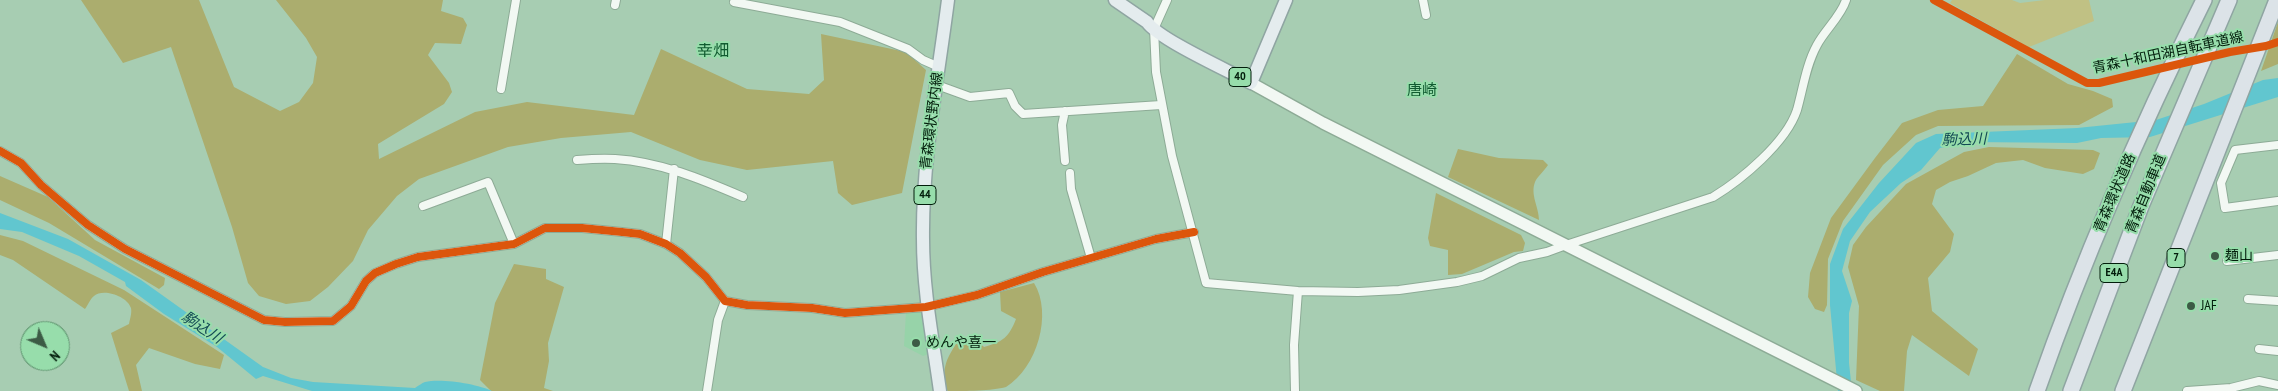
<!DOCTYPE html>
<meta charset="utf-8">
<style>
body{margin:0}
#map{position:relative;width:2278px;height:391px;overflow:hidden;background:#a7cdb2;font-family:"PT Sans Narrow",sans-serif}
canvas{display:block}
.north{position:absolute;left:20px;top:321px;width:50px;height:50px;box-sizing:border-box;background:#97ddab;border:1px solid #5b906b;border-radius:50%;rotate:135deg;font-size:14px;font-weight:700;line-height:20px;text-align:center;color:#021d0b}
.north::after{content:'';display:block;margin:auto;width:18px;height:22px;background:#3c5b45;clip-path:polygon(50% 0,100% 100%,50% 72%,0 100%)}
</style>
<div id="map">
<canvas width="2278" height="391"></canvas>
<div class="north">N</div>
</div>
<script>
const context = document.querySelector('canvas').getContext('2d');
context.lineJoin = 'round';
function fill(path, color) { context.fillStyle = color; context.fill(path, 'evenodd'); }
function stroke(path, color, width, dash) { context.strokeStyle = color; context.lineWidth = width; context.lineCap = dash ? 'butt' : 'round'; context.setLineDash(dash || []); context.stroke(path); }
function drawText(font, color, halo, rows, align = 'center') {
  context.font = font + ' "PT Sans Narrow","Noto Sans JP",sans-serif'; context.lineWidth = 4; context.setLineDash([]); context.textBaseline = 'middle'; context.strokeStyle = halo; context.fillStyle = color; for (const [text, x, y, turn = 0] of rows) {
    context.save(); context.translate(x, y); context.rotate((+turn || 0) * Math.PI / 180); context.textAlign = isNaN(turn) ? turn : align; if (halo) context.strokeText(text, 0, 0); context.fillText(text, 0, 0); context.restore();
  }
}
fill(new Path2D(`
 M922,310L929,354L923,356L904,346L906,312Z`), '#97d3a9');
fill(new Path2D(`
 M1952,0H2012L2020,3L2045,0H2089L2094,21L2029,47L1950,3Z`), '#c0c184');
fill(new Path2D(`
 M81,0H199L234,87L280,111L299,102L313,83L317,57L306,38L276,0H443L441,11L463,18L467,25L461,44L435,43L428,55L449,83L452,92L444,104L378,144L379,159L475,112L527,102L634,115L661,49L747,89L809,94L824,80L821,34L906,52L926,70L902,193L852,205L838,193L833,161L747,170L700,160L631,132L561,138L508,147L419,179L397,196L368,230L353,261L328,287L310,301L286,304L259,296L248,283L232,227L171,47L123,63Z
 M2278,22V64L2261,71Z
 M2017,54L2068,84L2093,91L2112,99L2113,107L2079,125L1938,126L1916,135L1883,165L1843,221L1828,259L1827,305L1824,312L1815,309L1808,297L1810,273L1831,218L1875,158L1902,123L1938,110L1983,106Z
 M1989,147L2093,150L2100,153L2094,169L2083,174L2045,168L2023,160L1996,163L1968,176L1950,182L1936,190L1932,204L1954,234L1950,252L1928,278L1932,311L1978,349L1969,376L1912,335L1907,351L1904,391H1880L1856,380L1859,306L1848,267L1853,245L1866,227L1906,184L1964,152Z
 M1458,149L1499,158L1543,160L1548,165C1544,171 1537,177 1535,182C1530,195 1539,207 1539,220L1448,177Z
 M0,176L48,197L95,240L165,278L164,285L159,289L49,223L0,200Z
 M1436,193L1521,235L1525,243L1523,251L1514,252L1462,274L1448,275V250L1430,246L1428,238Z
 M0,235L23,241L124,290L224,355L220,369L195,364L149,348L136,365L142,391H129L111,333L129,324C130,319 132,313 131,308C127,296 103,288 94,296C90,299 88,305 85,309L13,260L0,255Z
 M514,264L546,269V279L564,287L548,343L549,361L544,388L553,391H491L480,380L495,303Z
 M1034,283C1053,314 1037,368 1006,387C992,391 965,391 948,391L945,388C943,368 945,361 956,344L976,339L984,347C1003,342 1009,337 1016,319L1001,311L1000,292Z`), '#abad6e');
fill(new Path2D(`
 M2278,78V97L2150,137L2101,138L2077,143L1970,142L1940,148L1921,170L1901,183L1870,212L1850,241L1842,271L1852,301L1849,313V363L1852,391H1838L1830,305V264L1843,229L1879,183L1916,143L1936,134L2077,128L2156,120L2204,104L2263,80Z
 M0,213L68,239L141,280L263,367L291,378L313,382L415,388C418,386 422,383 425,382C441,378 478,384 492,391H312L263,376L256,379L217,347L164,314L126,286L125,282L79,256L22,232L0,229Z`), '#61c6cf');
const street = new Path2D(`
 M735,0L734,2L840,22L908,49L923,60L939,67
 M1167,0L1154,29L1156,72L1172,156L1206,283L1298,291L1358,292L1399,290L1457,282L1482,276L1519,258L1547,252L1566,245L1713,197C1741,180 1786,143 1797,110C1803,89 1806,65 1817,45C1825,30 1841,16 1846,0
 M1423,0L1426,15
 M615,5L616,0
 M937,85L970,97L1009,93L1015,106L1023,114L1161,105
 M501,89L516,0
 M1065,111L1062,125L1065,161
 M2278,145L2235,150L2221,183L2225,208L2278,201
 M0,151L21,163L41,185L88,225L125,249L264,320L285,322L333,321L351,306L366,281L375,273L396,264L418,257L514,244L545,228H582L622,232L640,234L666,244L680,253L706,277L725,301L747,305L812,308L845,313L926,307L977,295L1043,272L1156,239L1194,232
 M577,160C589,159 603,158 615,159C661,162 701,179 743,197
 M1070,173L1071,189L1091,258
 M423,206L488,182L514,244
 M666,244L674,169
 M2227,261L2278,255
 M2248,299L2278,301
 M2259,349L2278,351
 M707,391L718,320L725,301
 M1295,391L1294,345L1298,291
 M2187,391L2231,388L2259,381L2278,385`);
const secondary = new Path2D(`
 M1251,83L1323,123L1856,391`);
const primary = new Path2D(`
 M1115,0L1147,22C1158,39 1229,71 1251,83L1286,0
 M940,391C933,340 923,291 923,239C922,159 938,79 948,0`);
const highway = new Path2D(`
 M2037,391C2084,257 2141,126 2204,0
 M2071,391L2141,206L2229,0
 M2123,391L2277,0`);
stroke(street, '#8dab96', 10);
stroke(secondary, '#8dab96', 14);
stroke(primary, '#8fa5a2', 15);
stroke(highway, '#8fa5a2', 18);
stroke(street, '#f2f8f3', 8);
stroke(secondary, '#f2f8f3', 11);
stroke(primary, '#e4ecee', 12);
stroke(highway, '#dce3e8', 15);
stroke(new Path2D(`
 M1934,0L2087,83H2099L2230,52L2266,46L2278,42
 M0,151L21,163L41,185L88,225L125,249L264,320L285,322L333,321L351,306L366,281L375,273L396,264L418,257L514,244L545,228H582L622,232L640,234L666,244L680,253L706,277L725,301L747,305L812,308L845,313L926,307L977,295L1043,272L1156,239L1194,232`), '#dc560c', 8);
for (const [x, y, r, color] of [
 [2215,256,5,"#3c5b45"],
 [2191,306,5,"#3c5b45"],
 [916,343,5,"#3c5b45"]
]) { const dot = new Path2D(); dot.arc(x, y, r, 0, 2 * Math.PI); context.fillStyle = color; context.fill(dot); stroke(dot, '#97ddab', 2); }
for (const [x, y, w] of [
 [1240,77,22],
 [925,195,22],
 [2176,258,18],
 [2114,273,28]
]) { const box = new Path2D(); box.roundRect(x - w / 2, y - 9.5, w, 19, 4); context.fillStyle = '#97ddab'; context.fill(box); stroke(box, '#021d0b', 1); }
drawText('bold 12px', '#021d0b', null, [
 ["40",1240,77],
 ["44",925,195],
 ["7",2176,258],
 ["E4A",2114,273]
]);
drawText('14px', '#021d0b', '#97ddab', [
 ["青森十和田湖自転車道線",2168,53,-12],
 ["青森環状野内線",932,121,-83],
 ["青森環状道路",2115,193,-67],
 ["青森自動車道",2146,194,-68]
]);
drawText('14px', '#021d0b', '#97ddab', [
 ["麺山",2225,256],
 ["JAF",2201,306],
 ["めんや喜一",926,343]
], 'left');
drawText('15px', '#105b30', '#97ddab', [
 ["唐崎",1422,91]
]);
drawText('italic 15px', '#134a54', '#97ddab', [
 ["駒込川",1964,140,-2],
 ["駒込川",202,328,33]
]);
drawText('16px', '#105b30', '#97ddab', [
 ["幸畑",713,51]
]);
</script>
